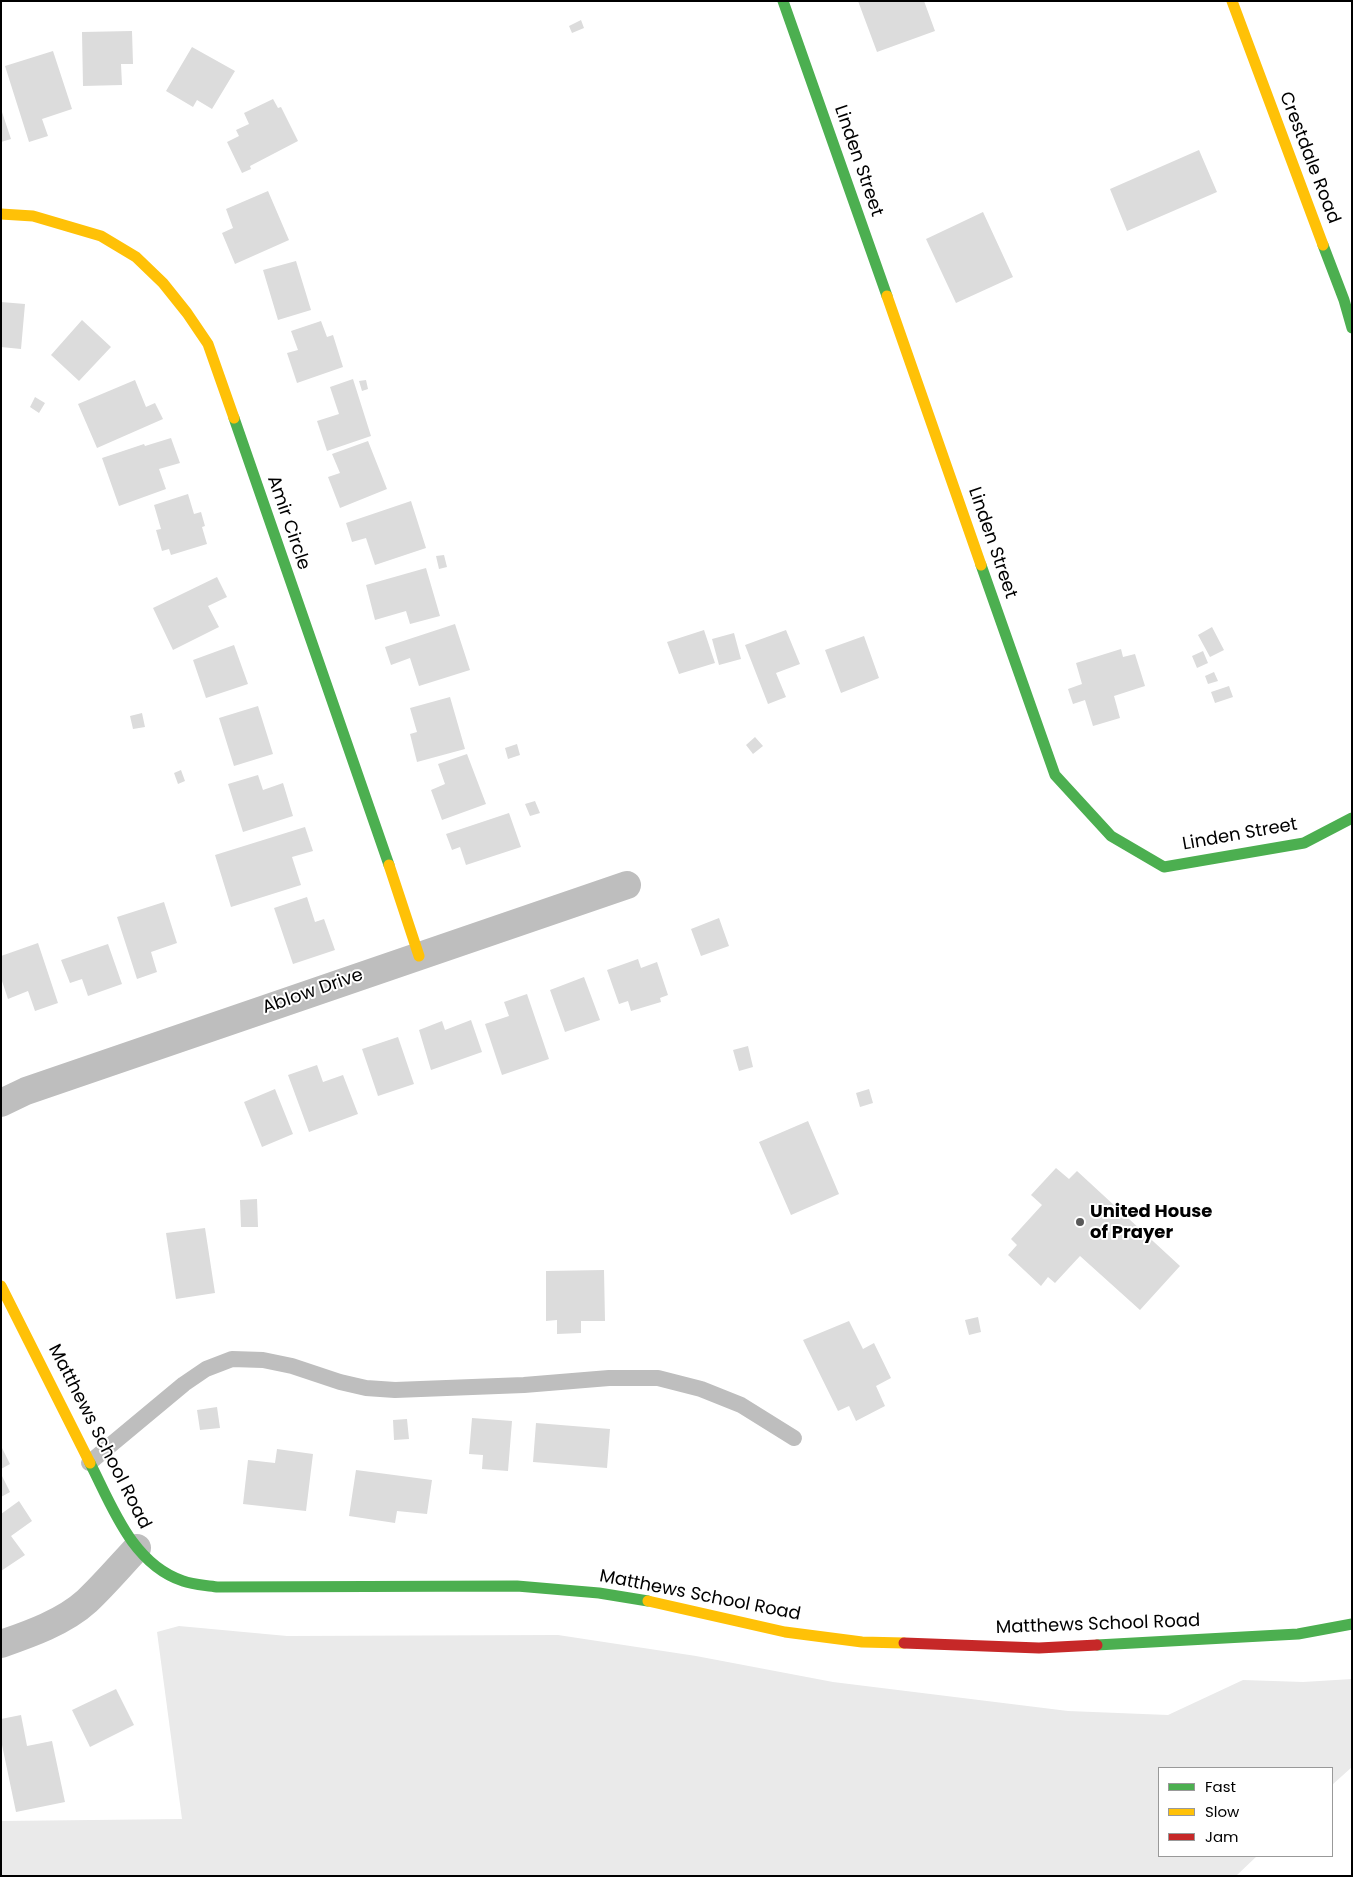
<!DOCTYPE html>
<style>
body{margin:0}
#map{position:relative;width:1353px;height:1877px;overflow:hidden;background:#fff;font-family:Poppins,sans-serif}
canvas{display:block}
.frame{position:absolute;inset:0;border:2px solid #000;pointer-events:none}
.legend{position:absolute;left:1158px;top:1767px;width:175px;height:90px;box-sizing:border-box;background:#fff;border:1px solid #999;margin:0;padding:6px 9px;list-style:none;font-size:15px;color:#000}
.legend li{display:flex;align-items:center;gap:10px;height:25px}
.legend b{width:25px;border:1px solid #999}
</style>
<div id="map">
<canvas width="1353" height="1877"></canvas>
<div class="frame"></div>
<ul class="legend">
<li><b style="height:6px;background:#4caf50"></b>Fast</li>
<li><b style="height:6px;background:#ffc107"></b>Slow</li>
<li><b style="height:6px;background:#c62828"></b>Jam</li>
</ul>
</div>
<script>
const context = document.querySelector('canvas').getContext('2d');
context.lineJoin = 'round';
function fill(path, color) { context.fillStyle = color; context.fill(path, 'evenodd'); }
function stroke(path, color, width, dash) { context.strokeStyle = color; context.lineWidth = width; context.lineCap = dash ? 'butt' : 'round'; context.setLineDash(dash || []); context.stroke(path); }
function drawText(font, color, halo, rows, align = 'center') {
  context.font = font + ' Poppins,sans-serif'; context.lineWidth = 4; context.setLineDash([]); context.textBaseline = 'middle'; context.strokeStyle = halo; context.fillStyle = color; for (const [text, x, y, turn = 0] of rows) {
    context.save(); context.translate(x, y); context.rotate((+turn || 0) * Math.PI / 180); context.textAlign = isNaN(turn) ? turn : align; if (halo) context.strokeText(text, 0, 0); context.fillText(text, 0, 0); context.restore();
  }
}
fill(new Path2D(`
 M179,1626L287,1636L558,1635L696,1656L833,1682L1068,1711L1168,1715L1243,1680L1303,1682L1352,1679V1767L1332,1785V1768H1159V1856H1257L1236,1876H1V1821L182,1819L157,1632Z`), '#eaeaea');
fill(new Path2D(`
 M858,1H924L935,31L877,52Z
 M581,20L584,28L572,33L569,26Z
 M132,31L133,64H121L122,85L83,86L82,32Z
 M192,47L235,71L212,109L197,100L193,107L166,91Z
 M53,51L72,109L42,119L48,136L29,142L5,66Z
 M273,99L278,108L281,107L298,141L250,166L251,169L242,173L227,142L239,136L236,130L249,124L244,113Z
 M1,109L11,139L1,142Z
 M1199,150L1217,192L1127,231L1110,189Z
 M268,191L289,240L235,264L222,233L233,228L226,209Z
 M983,212L1013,277L956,303L926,239Z
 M296,261L311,310L278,320L263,270Z
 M1,302L25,304L21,349L1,347Z
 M82,320L111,347L79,381L51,355Z
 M321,321L327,337L333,335L343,367L297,383L287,353L298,350L291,331Z
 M353,379L371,436L327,451L317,421L339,414L330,387Z
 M135,380L146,407L155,403L163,419L97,448L78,404Z
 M366,380L368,389L362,391L359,381Z
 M35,397L45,403L39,413L30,407Z
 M171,438L180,463L159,469L166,489L119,506L102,458L144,444L145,446Z
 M368,441L387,489L340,508L328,477L340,473L332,454Z
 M188,494L194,514L201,512L205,526L202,527L207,544L171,555L169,549L162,551L156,530L161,529L154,505Z
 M411,501L426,548L375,565L366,538L352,542L346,523Z
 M444,555L447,567L439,569L436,556Z
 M426,568L440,616L410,624L406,611L375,620L366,585Z
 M217,577L227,597L208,606L219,627L173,650L153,608Z
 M455,624L470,670L419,686L410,658L391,665L385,647Z
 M1212,627L1224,650L1210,657L1198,635Z
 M704,630L715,663L679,674L667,642Z
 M786,630L800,664L776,673L786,697L768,704L745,645Z
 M734,633L741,659L719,665L712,639Z
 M864,636L879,678L841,693L825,650Z
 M234,645L248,684L206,698L193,660Z
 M1121,649L1123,657L1135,654L1145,686L1114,696L1120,718L1093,726L1085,700L1073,704L1068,689L1082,684L1076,663Z
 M1203,651L1208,663L1197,668L1192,656Z
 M1214,672L1218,681L1208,684L1205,676Z
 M1229,686L1233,697L1215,703L1211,692Z
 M450,697L465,749L417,762L410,734L417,732L410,708Z
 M258,706L273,754L234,766L219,718Z
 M142,713L145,727L133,729L130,716Z
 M755,737L763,746L753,754L746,745Z
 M517,744L520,755L508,759L505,748Z
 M467,754L486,804L442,820L431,790L445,784L438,764Z
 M181,770L185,781L178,784L174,773Z
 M258,775L263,790L283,783L293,816L243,832L228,784Z
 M535,801L540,813L530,816L525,804Z
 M509,813L521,847L466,865L460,847L452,850L446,834Z
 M305,827L313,851L292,857L301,885L231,907L215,855Z
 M307,897L315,922L324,919L335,950L293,964L274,908Z
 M164,902L177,943L151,952L157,972L137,979L117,917Z
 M719,918L729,946L701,956L691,929Z
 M38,943L58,1003L35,1011L28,991L8,999L1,978V956Z
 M108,944L122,984L88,996L82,979L70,983L61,960Z
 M638,959L641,968L657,962L668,995L660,998L661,1002L631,1011L628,1001L619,1004L607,970Z
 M584,977L600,1020L565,1032L550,990Z
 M527,994L549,1059L502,1075L485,1024L509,1016L504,1002Z
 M471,1020L482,1052L431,1070L419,1030L442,1021L445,1030Z
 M398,1037L414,1084L378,1096L362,1049Z
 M748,1046L753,1067L739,1071L733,1050Z
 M317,1065L323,1082L343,1075L358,1114L309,1132L288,1075Z
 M275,1089L293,1134L262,1147L244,1102Z
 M869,1089L873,1103L860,1107L856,1093Z
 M808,1121L839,1194L791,1215L759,1142Z
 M1056,1168L1069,1179L1077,1171L1180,1266L1140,1310L1080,1256L1055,1283L1048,1277L1041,1286L1008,1255L1017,1245L1011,1239L1042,1205L1031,1195Z
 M257,1199L258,1227H241L240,1200Z
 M205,1228L215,1293L176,1299L166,1233Z
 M604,1270L605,1321H581V1333L557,1334V1320L546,1321V1271Z
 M978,1317L981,1332L969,1335L965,1320Z
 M849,1321L863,1349L874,1343L891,1378L876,1386L885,1406L856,1421L849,1406L838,1411L803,1340Z
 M217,1407L220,1428L200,1430L197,1410Z
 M472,1418L512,1421L508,1471L482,1469L483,1455L469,1454Z
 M407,1419L409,1439L394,1440L393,1420Z
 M536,1423L610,1429L607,1468L533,1462Z
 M1,1446L10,1464L1,1469Z
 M277,1449L313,1454L306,1511L243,1504L248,1460L275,1463Z
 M356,1470L432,1480L427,1514L397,1511L395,1523L349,1516Z
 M1,1474L10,1492L1,1497Z
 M19,1501L32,1521L11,1536L25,1555L1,1571V1514Z
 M116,1689L134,1725L90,1747L72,1710Z
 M21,1715L27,1746L52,1741L65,1802L16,1812L1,1740V1719Z`), '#dcdcdc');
stroke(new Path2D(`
 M89,1463L184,1384L206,1369L232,1359L263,1360L292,1366L340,1382L366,1388L395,1390L524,1385L609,1378H658L701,1389L741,1405L794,1438`), '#bebebe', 16);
stroke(new Path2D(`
 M1,1103L26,1091L627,885
 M1,1644C30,1634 64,1622 87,1601C105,1584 121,1565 137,1548`), '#bebebe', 28);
stroke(new Path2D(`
 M783,1L887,296
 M1323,245L1344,300L1352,328
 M234,418L389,865
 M981,565L1055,775L1111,836L1164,867L1304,843L1352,818
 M90,1463C112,1506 132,1564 183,1581C194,1585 206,1585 217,1587L517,1586L599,1593L648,1601
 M1097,1645L1298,1634L1352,1624`), '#4caf50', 11);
stroke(new Path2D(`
 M1232,1L1323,245
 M1,214L33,216L101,236L136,257L163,283L187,313L208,344L234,418
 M887,296L981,565
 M389,865L419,956
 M1,1286L90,1463
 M648,1601L785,1632L862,1642L904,1643`), '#ffc107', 11);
stroke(new Path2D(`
 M904,1643L1039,1648L1097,1645`), '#c62828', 11);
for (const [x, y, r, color] of [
 [1080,1222,5,"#595959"]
]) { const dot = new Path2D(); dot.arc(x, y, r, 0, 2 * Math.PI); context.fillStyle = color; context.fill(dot); stroke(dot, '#fff', 2); }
drawText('18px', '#000', '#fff', [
 ["Crestdale Road",1309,158,69],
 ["Linden Street",858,161,71],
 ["Amir Circle",288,523,71],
 ["Linden Street",992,543,71],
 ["Linden Street",1240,835,-10],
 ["Ablow Drive",313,992,-19],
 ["Matthews School Road",99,1437,63],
 ["Matthews School Road",700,1596,11],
 ["Matthews School Road",1098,1625,-2]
]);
drawText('bold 18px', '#000', '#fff', [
 ["United House",1090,1212],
 ["of Prayer",1090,1233]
], 'left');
</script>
